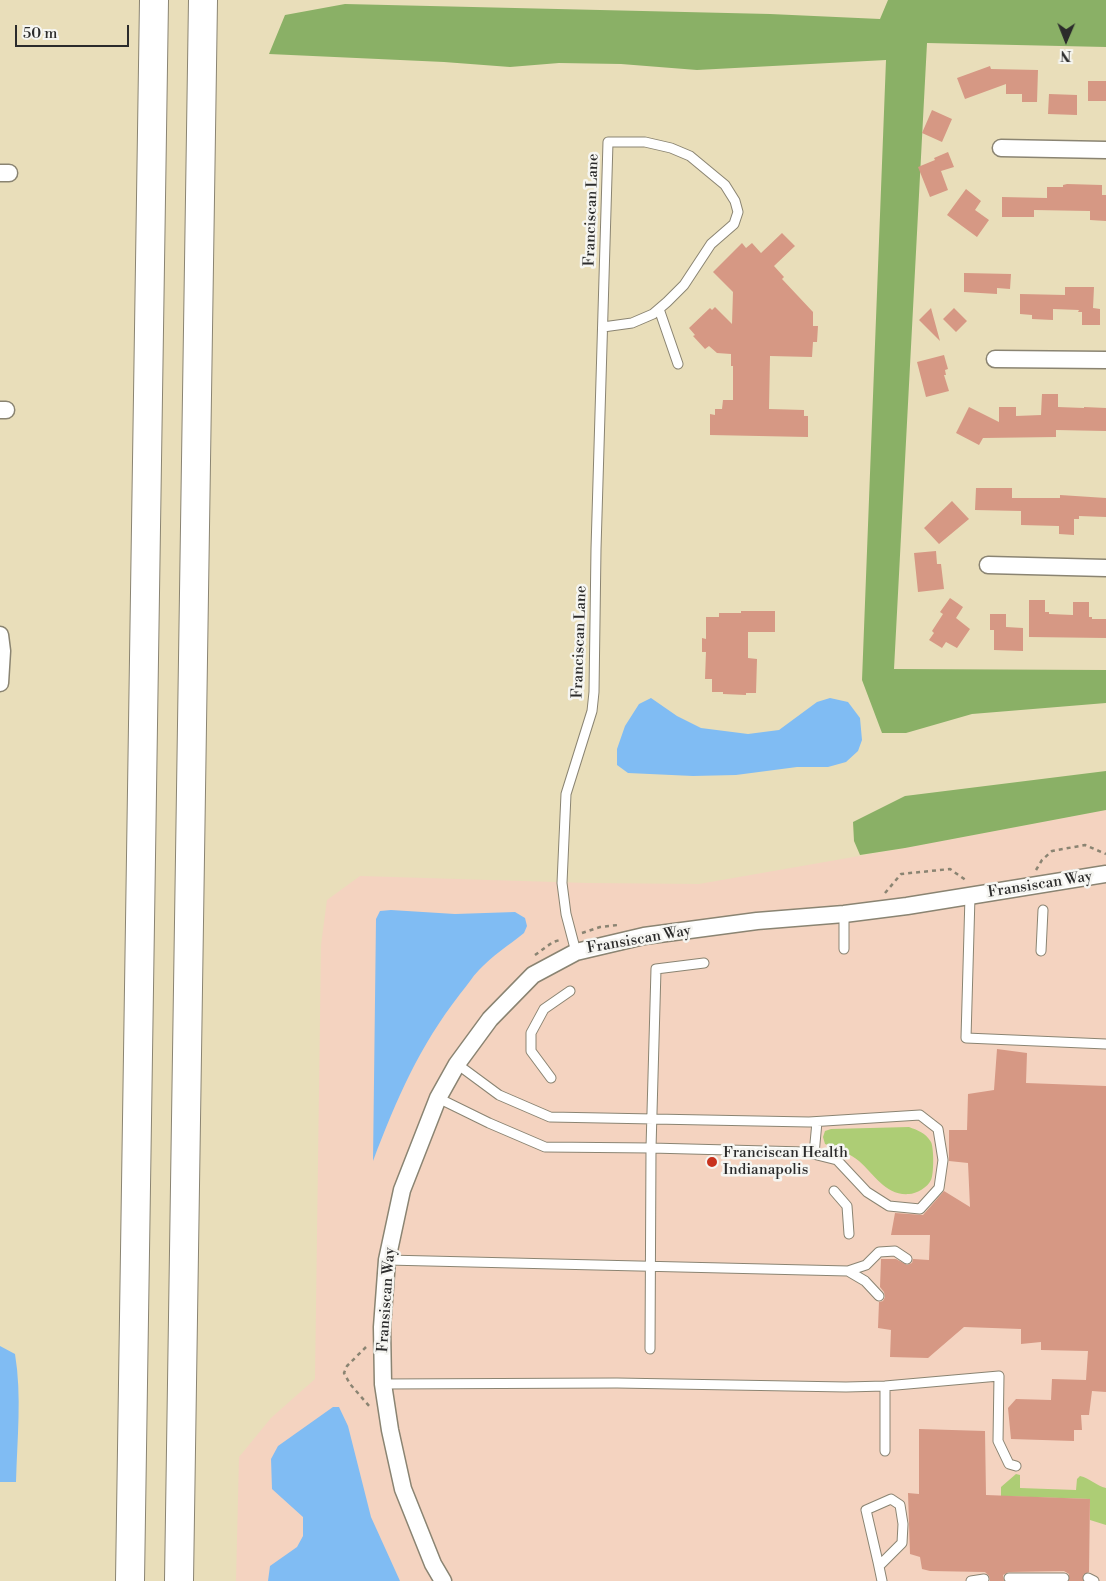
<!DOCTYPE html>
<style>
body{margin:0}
#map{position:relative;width:1106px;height:1581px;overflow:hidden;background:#e9deba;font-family:"Libre Bodoni",serif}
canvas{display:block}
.north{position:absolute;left:1041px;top:15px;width:50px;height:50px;-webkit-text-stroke:4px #f6f6f2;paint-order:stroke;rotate:181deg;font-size:14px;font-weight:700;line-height:20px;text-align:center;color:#2b2b2b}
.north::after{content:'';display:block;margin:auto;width:18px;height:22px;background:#2b2b2b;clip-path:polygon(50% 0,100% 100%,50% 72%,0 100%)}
.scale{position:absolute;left:15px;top:25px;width:114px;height:22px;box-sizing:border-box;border:2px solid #2b2b2b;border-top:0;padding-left:6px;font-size:15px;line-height:18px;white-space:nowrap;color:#2b2b2b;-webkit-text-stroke:4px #f6f6f2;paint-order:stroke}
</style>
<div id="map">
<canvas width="1106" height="1581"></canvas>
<div class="north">N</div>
<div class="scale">50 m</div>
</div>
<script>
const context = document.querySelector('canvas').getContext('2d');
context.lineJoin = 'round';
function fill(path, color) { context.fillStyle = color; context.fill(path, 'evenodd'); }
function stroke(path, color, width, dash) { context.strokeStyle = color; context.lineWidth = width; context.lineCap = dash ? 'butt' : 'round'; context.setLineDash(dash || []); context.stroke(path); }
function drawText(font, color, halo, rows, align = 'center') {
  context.font = font + ' "Libre Bodoni",serif'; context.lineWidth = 5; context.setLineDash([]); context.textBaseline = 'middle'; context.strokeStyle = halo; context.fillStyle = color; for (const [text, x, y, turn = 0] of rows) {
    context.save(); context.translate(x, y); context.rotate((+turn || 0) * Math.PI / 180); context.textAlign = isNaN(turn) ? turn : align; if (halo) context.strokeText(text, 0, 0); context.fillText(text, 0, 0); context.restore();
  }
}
fill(new Path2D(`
 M1106,810V1581H236L239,1457L271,1418L315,1379L321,945L327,900L360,876L587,883L699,884L905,848Z`), '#f4d3c0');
fill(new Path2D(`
 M909,1127C917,1130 926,1133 931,1142C934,1148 934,1174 931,1180C928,1187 916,1194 909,1194C886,1196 874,1174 859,1161C851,1154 836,1148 825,1144L823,1137L825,1131L831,1129Z
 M1016,1474L1020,1475V1488L1076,1490L1077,1479L1080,1476C1090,1478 1096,1486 1106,1488V1525L1090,1520V1499L1001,1496V1487Z`), '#adcd75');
fill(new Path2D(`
 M888,0H1106V47L927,43L894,669L1106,670V703L972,714L906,733H882L862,680L886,60L697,70L621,64L559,63L510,67L444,62L269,54L285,15L345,4L770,14L880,19Z
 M1106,771V810L905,848L860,855L854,841L853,822L905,796Z`), '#8ab066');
fill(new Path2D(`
 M651,698L677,716L701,728L748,734L779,730L817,702L830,698L848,702L860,718L862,740L858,751L846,762L828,767H797L736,775L693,776L628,773L617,765V749L625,726L639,704Z
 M391,910L455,914L515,912L525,918L527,926L524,933C509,945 492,956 479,970C472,977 467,986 460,994C419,1047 397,1098 373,1161L376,919L380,911Z
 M0,1346L15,1354C22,1396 17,1439 16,1482H0Z
 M333,1407H339L348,1426L371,1517L400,1581H268L270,1566L297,1547L303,1536V1517L272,1489L271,1459L278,1446Z`), '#80bcf3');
fill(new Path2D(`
 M990,66L991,69L1038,70L1037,102H1022V94H1006V84L965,99L957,78Z
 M1088,81H1106V101H1088Z
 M1049,94L1077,95V115L1048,114Z
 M932,110L952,119L942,142L922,133Z
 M948,152L954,167L941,171L948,190L930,197L918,167L935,160L934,158Z
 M1067,184L1102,185V195H1106V221L1090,220V211L1034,210V217H1002V197L1047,198V187H1063V185Z
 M966,189L981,201L975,210L989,220L977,237L947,215Z
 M782,233L795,246L774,266L784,277L782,279L813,312V326H818L817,342H813L812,357L770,356L769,409L804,410V416H808V437L710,435V414L715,415V409H722L723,400H733V366H731V354L717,353L709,346L705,349L693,336L695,335L689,328L710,308L712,310L715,307L732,324L733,292L713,272L742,243L746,248L752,243L761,253Z
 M964,273L1011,274L1010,289L997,288V294L964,292Z
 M1065,287H1094L1093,308L1100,309V325H1082V312H1078L1079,310L1053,309V320L1032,319V315L1020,314V294L1065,295Z
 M931,308L940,341L919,320Z
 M954,308L967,321L956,332L943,319Z
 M944,355L948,369L945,370L946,375H944L949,391L926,397L917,362Z
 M1042,394H1058V407L1084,408V407L1106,408V431L1056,430V437L983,438L979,445L956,433L969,407L999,422V407H1016V416L1041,415Z
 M976,488H1012V498H1060V495L1106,498V517L1079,516V519H1074V535L1059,534V526L1021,525V511L975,510Z
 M952,501L969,519L939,544L924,528Z
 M936,551L937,564H941L944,589L918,592L914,553Z
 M950,598L963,607L956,618L970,629L957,648L946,642L942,648L929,640L934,633L932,631L943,614L940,612Z
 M1029,600H1045V612H1049V614L1073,615V602H1089V617H1092V619H1106V638L1029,637Z
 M741,611H775V632H748V658L757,659L756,693H746V695L723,694V692H712V679H705L706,652H702V638L706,639V617H719V613H741Z
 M990,614H1006V627L1023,628V651L994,650V630H990Z
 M997,1049L1027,1053L1026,1083L1106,1086V1392L1092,1391L1089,1415H1081L1082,1430H1074V1441L1011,1439L1008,1408L1016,1399L1051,1400L1052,1379L1086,1380L1088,1351L1041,1350V1342L1021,1344V1329L964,1327L928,1358L890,1357L891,1330L878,1328L879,1302L883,1301L885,1297L884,1292L880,1287L881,1259H896L907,1265L912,1263L913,1259L929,1260L930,1235H891L895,1213L923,1215L944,1191L970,1207L968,1163L949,1161V1130H967L968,1094L994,1090Z
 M919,1429L985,1431L986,1495L1090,1499L1089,1572L1083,1575V1581H1069V1574L1064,1571L1009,1572L1003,1575L1004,1581H990L989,1576L985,1572L930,1571L922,1569L920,1557L910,1554L908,1493L919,1494Z`), '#d69884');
const service = new Path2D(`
 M659,309L678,364
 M970,896L966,1038L1106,1044
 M844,914V949
 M1041,951L1043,910
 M576,952L566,914L562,883L566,794L592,711L594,692L596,549L608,142H645L671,148L690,156L725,185L735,201L738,212L734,224L711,244L684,285L667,302L653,314L632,323L603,327
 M551,1078L531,1051V1033L544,1009L570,991
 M438,1098L489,1123L545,1147L651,1148L805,1152L837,1160L867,1192L889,1206L920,1209L939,1188L943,1160L938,1129L920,1115L809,1122L550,1117L499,1095L457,1064
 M814,1154L817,1122
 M834,1191L847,1206L849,1234
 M387,1260L848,1271
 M879,1296L865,1281L848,1271L866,1265L879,1252L895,1251L907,1259
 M650,1349L651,1148L656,969L704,963
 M383,1384L617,1383L846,1387L885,1386L999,1376L998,1441L1009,1464L1016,1466
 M885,1451V1386
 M879,1566L902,1543L903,1524L900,1505L891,1499L866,1510L878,1562L882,1581
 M1009,1578H1064
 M1088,1578L1094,1581
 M971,1581L984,1579`);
const minor = new Path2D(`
 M1001,148L1106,150
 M0,173H9
 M995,359L1106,360
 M0,410H6
 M988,565L1106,568
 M0,635L2,651L0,683
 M443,1581L433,1564L403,1489L390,1430L383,1384L382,1327L387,1260L402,1190L438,1098L457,1064L490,1019L533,975L576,952L644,936L757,921L844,914L907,906L1106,874`);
const motorway = new Path2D(`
 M130,1581L154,0
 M179,1581L203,0`);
stroke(service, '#8a8472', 11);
stroke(minor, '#8a8472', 19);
stroke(motorway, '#8a8472', 30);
stroke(new Path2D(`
 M1036,870L1042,860L1052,851L1085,845L1106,854
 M885,893L901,874L950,869L967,881
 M582,933L600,927L618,925
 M535,955L553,942L560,940
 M366,1347L347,1366L344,1373L350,1384L370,1407`), '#8a8472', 2.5, [4, 4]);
stroke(service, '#fff', 9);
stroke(minor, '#fff', 16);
stroke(motorway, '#fff', 28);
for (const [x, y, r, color] of [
 [712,1162,6,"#c8321e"]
]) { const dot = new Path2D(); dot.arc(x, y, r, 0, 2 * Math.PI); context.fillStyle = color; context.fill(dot); stroke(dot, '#f6f6f2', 2); }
drawText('15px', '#2b2b2b', '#f6f6f2', [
 ["Franciscan Lane",592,210,-88],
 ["Franciscan Lane",580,642,-88],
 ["Fransiscan Way",1040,885,-9],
 ["Fransiscan Way",639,940,-10],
 ["Fransiscan Way",387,1300,-86]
]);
drawText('15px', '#2b2b2b', '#f6f6f2', [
 ["Franciscan Health",723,1153],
 ["Indianapolis",723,1170]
], 'left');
</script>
